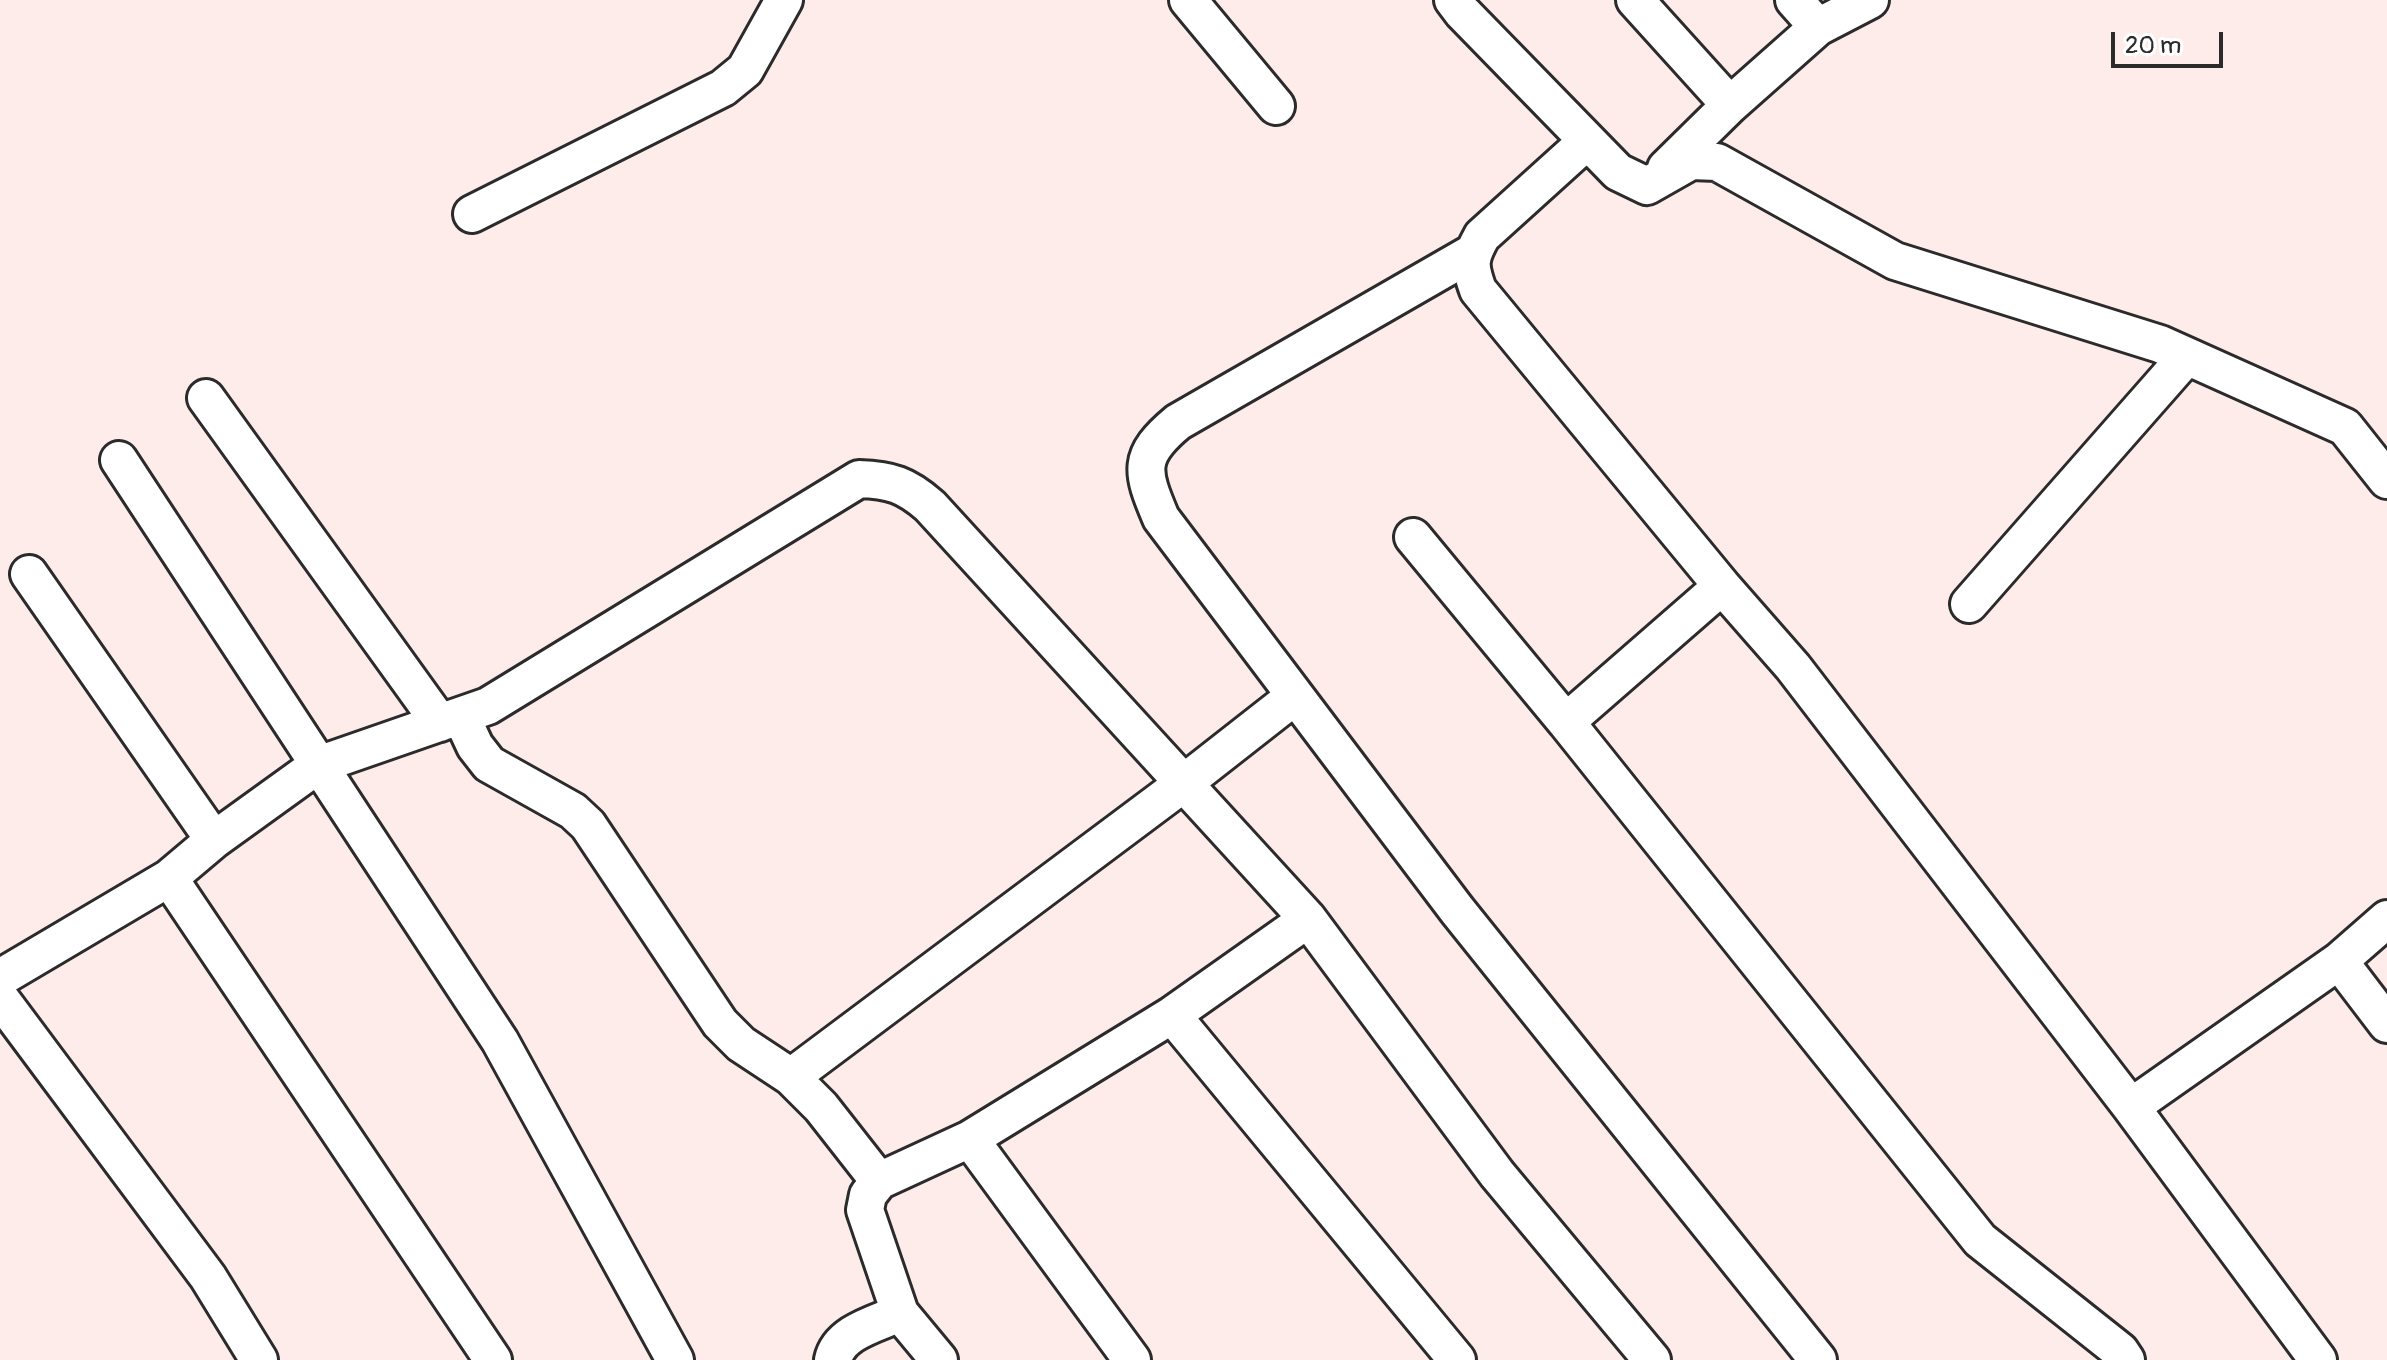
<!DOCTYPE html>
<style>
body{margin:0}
#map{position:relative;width:2387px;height:1360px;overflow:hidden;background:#feecea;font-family:Pangolin,sans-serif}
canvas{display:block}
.scale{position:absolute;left:2111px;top:32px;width:112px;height:36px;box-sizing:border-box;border:4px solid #2b2b2b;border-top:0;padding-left:10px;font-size:24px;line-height:28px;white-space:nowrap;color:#2b2b2b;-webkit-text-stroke:6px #fff;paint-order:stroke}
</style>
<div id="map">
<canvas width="2387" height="1360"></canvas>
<div class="scale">20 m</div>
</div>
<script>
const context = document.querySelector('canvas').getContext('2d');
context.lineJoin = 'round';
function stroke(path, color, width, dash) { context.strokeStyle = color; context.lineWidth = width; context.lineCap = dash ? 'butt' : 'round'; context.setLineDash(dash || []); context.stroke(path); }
const minor = new Path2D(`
 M1188,0L1276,106
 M1453,0L1462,12L1618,172L1647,186L1691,161L1717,162L1895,261L2160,344L2345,427L2387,480
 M1635,0L1730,105
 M1794,0L1818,27
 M1587,141L1482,236C1469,259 1469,265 1478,290L1722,586L1793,667L2131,1107
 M1666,168L1730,105L1818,27L1870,0
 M472,214L723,88L745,70L784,0
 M1472,253L1178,422C1137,456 1141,471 1161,518L1457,910L1818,1360
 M206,398L440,723
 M119,460L500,1041L675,1360
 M1413,537L1566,722
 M29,574L214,840
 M1722,586L1566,722L1980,1240L2120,1351L2126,1360
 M1969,604L2187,356
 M461,716L475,746L489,764L573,811L588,825L720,1023L741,1044L791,1077L821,1107L879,1181
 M169,878L493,1360
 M2339,961L2387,1024
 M0,978L169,878L214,840L318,765L488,706L859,479C891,480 906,485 930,506L1308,919
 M0,998L208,1277L259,1360
 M1172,1015L1457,1360
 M791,1077L1184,783L1295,696
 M970,1139L1132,1360
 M900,1313L939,1360
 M833,1360C839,1332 876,1324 900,1313L865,1210L868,1195L879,1181L970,1139L1172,1015L1308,919L1497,1174L1652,1360
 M2318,1360L2131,1107L2339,961L2387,919`);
stroke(minor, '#2b2b2b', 42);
stroke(minor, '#fff', 36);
</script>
